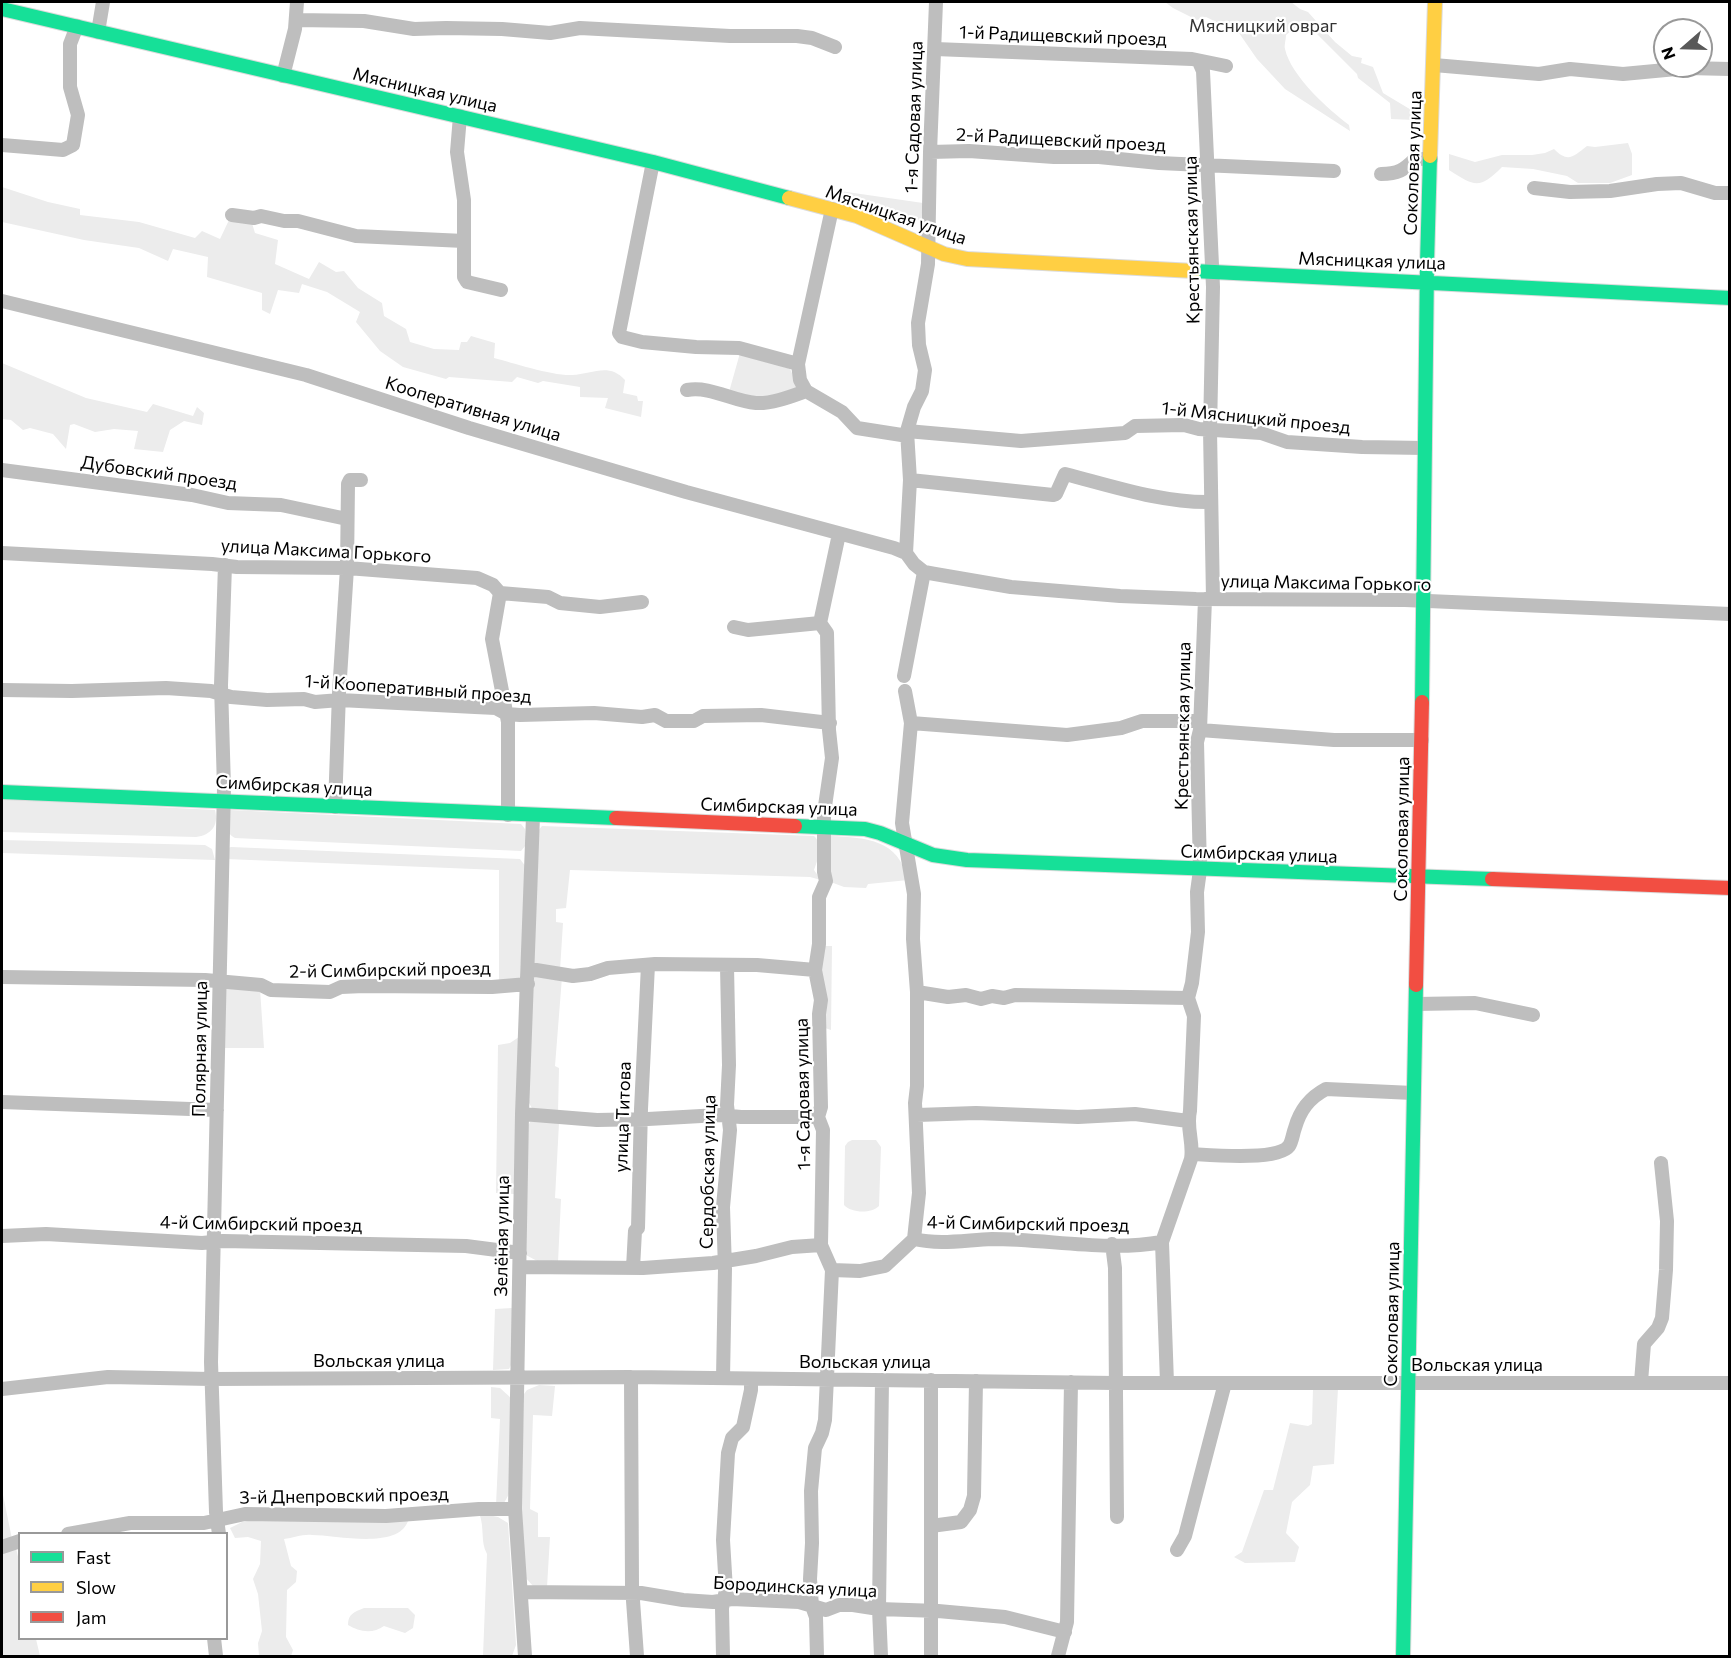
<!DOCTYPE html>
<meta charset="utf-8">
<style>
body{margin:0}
#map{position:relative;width:1731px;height:1658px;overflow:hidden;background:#fff;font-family:Commissioner,sans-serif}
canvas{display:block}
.frame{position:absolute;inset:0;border:3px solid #000;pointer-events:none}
.legend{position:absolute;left:18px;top:1532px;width:210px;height:108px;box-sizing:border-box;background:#fff;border:2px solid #999;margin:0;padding:8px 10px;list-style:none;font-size:18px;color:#000}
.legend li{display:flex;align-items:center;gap:12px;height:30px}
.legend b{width:30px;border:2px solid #999}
.north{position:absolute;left:1653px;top:18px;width:60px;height:60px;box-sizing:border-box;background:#fff;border:2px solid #999;border-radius:50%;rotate:250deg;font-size:16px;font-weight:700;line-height:24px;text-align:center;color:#000}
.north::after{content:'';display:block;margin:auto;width:21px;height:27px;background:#595959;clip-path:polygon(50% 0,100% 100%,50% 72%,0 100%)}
</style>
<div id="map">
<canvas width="1731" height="1658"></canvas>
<div class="frame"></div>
<ul class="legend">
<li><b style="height:8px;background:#16e098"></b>Fast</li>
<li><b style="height:8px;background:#ffcf43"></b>Slow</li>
<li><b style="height:8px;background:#f24e42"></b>Jam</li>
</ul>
<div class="north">N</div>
</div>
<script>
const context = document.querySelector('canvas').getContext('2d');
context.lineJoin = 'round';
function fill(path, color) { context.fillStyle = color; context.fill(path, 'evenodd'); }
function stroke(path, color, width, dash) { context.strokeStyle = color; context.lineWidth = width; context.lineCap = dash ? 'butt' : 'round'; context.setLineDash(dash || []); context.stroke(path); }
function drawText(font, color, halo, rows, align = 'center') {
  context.font = font + ' Commissioner,sans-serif'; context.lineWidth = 4.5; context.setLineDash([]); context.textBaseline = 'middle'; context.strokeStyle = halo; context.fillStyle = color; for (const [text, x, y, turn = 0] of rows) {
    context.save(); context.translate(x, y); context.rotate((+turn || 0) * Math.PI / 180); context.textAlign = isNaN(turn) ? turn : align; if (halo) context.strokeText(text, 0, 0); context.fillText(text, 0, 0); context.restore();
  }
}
fill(new Path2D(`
 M1165,2H1291L1300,9L1308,12L1335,42L1352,56L1362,58L1361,63L1373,67L1383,93L1413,111L1414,120L1391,119L1390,103L1358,78L1357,74L1312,29L1297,26L1286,35C1286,40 1284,45 1285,49C1291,76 1328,109 1349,125L1350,131L1285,89L1257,59L1239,33L1206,17L1197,20L1173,8Z
 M1628,143L1632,154V175L1610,183H1578L1567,176L1533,169L1502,167C1480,189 1475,187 1449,170V154L1475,162L1502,155H1532L1545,153L1554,149C1568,163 1573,157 1587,146L1595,147Z
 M2,187L48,202L80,209V215L139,222L195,238L202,231L220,239L229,220H251L255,233L278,240L275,264L309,279L319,262L336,272L344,271L358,288L382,303L384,316L406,329L410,342L434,349L459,350L461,342H467L471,336L495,343L494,358C513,363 553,376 572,375C592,374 609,362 625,380L623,393L637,396L638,401H643L641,417L605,408L608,398L580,397V387L543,381L538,383L517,377L512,382L449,377L446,379L403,367L380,351L356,322L360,312L327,292L302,284L299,293L278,290L270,314L262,310V293L207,277L208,257L173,249L168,261L139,248L84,240L2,222Z
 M840,191L923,203L921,221L840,194Z
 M740,353L790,369L799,388L768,400L729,392Z
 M2,363L86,398L147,412L153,404L193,416L197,407L204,413L202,425L184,421L170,430L163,452L134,449L138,431L114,429L95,432L74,424L70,425L66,449L53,434L30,428L23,430L11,420L2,419Z
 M2,799L215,810C219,826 211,835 196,837L2,832Z
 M230,810L521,824L525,829L526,845L521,851L235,838C223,832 228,820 230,810Z
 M542,826L814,836C823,844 818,860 814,870L821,880L810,877L570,870L566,908L556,909V922L563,923L560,970L533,965L538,831Z
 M831,836C867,838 898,839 908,880L868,884L866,888L844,887L828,881Z
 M2,840L205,845L212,849L215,860L2,853Z
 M231,847L520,859L526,867L520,978L499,983V870L226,859L228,848Z
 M825,946H832L831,1030L825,1028L820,977Z
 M532,975L562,977L555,1066L559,1068L558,1113L533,1110L529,1103Z
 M228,986L260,989L264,1048H224L225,989Z
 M519,1037L514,1194L496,1193L498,1045L510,1043Z
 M531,1120L559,1123L555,1198L561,1199L558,1262H539L526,1255L528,1126Z
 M852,1140H876L881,1147L879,1206C871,1214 851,1213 844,1205L845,1146L848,1142Z
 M512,1308V1363L509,1369L493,1370L495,1309Z
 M539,1385L555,1386L552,1416L533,1415L530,1509L538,1513V1537H550L547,1587L533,1586L524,1576L521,1508L524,1394L527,1390Z
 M491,1387L500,1388L511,1398L509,1494L504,1503L496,1505L500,1419L491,1418Z
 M1338,1388L1334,1464L1313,1466L1310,1485L1292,1502L1286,1533L1299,1547L1295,1562L1245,1563L1234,1557L1242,1552L1264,1490H1273L1290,1423L1308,1426L1312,1424L1313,1389Z
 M2,1490L12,1539L2,1543Z
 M479,1513L498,1517L508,1523L516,1645L512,1656H483L487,1554C480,1542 485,1527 479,1513Z
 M260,1519L408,1521C398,1550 336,1535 312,1535C303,1534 293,1538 284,1539L291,1566L297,1571L296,1582L287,1590L286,1637L293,1650L291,1656H259L258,1643L262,1631L258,1594L253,1579L260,1564L261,1541L248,1537L235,1538L230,1528L242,1522Z
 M16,1548L20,1565V1638L36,1639L40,1656H2V1552Z
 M364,1608H408L415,1615L413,1628L405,1633L384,1626C373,1634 359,1632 348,1625C348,1614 354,1612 364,1608Z`), '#ececec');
const fast = new Path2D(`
 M2,9L653,162L789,198
 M1194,271L1730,298
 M1422,702L1427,264L1430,156
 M2,792L616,818
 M795,826L865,829L880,833L933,855L967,860L1492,879
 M1403,1656L1416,985`);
const slow = new Path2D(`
 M1430,156L1435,2
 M789,198L857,216L944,254L967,259L1194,271`);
const jam = new Path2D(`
 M616,818L795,826
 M1492,879L1730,888
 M1416,985L1422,702`);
stroke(fast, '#dbdbdb', 16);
stroke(slow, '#dbdbdb', 16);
stroke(jam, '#dbdbdb', 16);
stroke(new Path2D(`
 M296,20L364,21L414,29L446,28L502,29L550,33L580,28L730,36H797L812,38L835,47
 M98,32L103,2
 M935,49L1192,59L1226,66
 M1199,62L1203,71L1213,287L1210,430L1213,599
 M1434,65L1539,74L1570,69L1623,74L1687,68L1730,69
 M283,76L295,29L297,2
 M460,116L457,152L464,200V241
 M2,145L63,150L73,145L78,115L70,87V44L77,26
 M930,152L969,151L1054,157H1099L1159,163L1334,171
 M653,162L619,333L622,337L642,342L696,347L739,348L798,364
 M1381,174C1398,174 1404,170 1415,159H1431
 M1534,188L1570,192L1610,191L1657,184L1681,183L1715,193H1730
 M232,215L254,218L261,216L284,221H298L356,236L464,241V277L467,282L501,290
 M2,301L306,375L469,428L686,492L894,548L906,553L914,564L924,572L935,574L1011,587L1120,596L1196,599L1405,600L1730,614
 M687,390C711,386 732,401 756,403C772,404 792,396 806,391L842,412L857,428L908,436
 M806,391L800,380L798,364L832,209
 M907,431L1021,441L1125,433L1135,426L1184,425L1199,429L1261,433L1287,442L1362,447L1425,448
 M2,470L192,495L228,503L281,505L347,519
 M910,480L1053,495L1056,494L1065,474C1112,486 1162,503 1211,502
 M2,553L212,564L237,567L347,568L477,578L493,585L500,593L548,597L560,603L600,607L642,602
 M906,553L910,480L907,431L914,407L922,391L925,370L919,345L918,323L928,264L930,152L936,2
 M500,593L492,639L508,722V815
 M734,627L748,630L820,623
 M904,676L924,572
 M2,690L72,691L166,688L211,691L231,697L267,700L304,699L315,702L340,700L475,707L496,708L507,714L520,715L594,713L642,717L655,715L666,721H694L703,716L761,715L830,723
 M905,691L911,723L902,823L914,894L913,939L917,992V1086L915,1103L919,1193L914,1239
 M911,723L1067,735L1121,728L1142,721H1200
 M1200,730L1334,740H1422
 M335,807L339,693L347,568L348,484L350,480H361
 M528,971L536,970L573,976L590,974L608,968L655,964L757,965L815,970
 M2,977L205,980L261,985L271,990L330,992L341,987L364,986L492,987L528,984
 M917,992L948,997L966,995L981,999L992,996L1004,998L1015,995L1188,998
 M1416,1004L1475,1003L1533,1015
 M2,1102L217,1110
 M522,1114L597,1120L648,1119L719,1115L741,1117H818
 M917,1115L976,1113L1078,1117L1135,1114L1188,1121
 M1192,1154C1210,1155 1278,1161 1289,1146C1292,1142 1293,1133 1295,1128C1300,1110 1309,1098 1326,1089L1413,1093
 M2,1236L46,1234L202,1243L223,1241L466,1246L520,1253
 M1112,1244L1115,1268L1117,1517
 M520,1267L643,1268L713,1263L756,1256L792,1247L821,1245
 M633,1268L635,1231L638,1228L641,1109L648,965
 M832,1270L860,1271L885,1266L914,1239C940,1245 965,1240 992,1239C1048,1239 1107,1252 1162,1242
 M631,1377L632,1587L637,1656
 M723,1378L725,1269L723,1207L730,1130L727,1105L729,1065L727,966
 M1641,1382L1644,1344L1658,1328L1662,1318L1666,1270L1667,1221L1661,1163
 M1167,1383L1162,1242L1191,1159C1194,1143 1186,1128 1190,1111L1194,1016L1188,998L1192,983L1198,932L1197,892L1200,870L1197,742L1200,730L1205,599
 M2,1389L108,1377L211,1379L631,1377L1115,1383H1730
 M931,1526L961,1522L970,1510L974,1496L976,1381
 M68,1534L130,1523H204L245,1514L386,1516L479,1509H515
 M219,1534L216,1512L211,1362L224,788L221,685L225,565
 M2,1547L20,1541
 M1177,1550L1185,1536L1225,1383
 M521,1592L641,1593L683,1600L713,1602L732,1599L799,1602L826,1610L839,1605H853L879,1609L938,1611L1005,1617L1065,1632
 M214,1638L216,1656
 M525,1656L515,1509L522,1114L533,816
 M723,1656L722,1608L726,1590L723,1540L728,1453L732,1438L743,1427L751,1390V1379
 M817,1656L816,1617L812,1606L810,1579L812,1543L811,1491L815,1448L822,1433L825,1420L832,1270L821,1245L823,1130L818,1117L821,1107L819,1014L821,1000L815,970L819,944V897L826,881L824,872V813L832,758L829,730L827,633L820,623L839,534
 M881,1656L879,1609L882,1380
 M931,1656V1380
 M1058,1656L1067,1622L1071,1382`), '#bebebe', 14);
stroke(fast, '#16e098', 14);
stroke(slow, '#ffcf43', 14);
stroke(jam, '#f24e42', 14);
drawText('18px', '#333', '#fff', [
 ["Мясницкий овраг",1263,26]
]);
drawText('18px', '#000', '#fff', [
 ["1-й Радищевский проезд",1063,36,2],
 ["Мясницкая улица",425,90,13],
 ["1-я Садовая улица",914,117,-88],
 ["2-й Радищевский проезд",1061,140,3],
 ["Соколовая улица",1413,163,-88],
 ["Мясницкая улица",896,215,19],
 ["Крестьянская улица",1192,240,-91],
 ["Мясницкая улица",1372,261,2],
 ["Кооперативная улица",473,409,17],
 ["1-й Мясницкий проезд",1256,418,6],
 ["Дубовский проезд",159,473,8],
 ["улица Максима Горького",326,551,3],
 ["улица Максима Горького",1326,583,1],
 ["1-й Кооперативный проезд",418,689,4],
 ["Крестьянская улица",1183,726,-89],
 ["Симбирская улица",294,786,3],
 ["Симбирская улица",779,807,2],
 ["Соколовая улица",1402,829,-89],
 ["Симбирская улица",1259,854,2],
 ["2-й Симбирский проезд",390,970,-1],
 ["Полярная улица",200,1049,-89],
 ["1-я Садовая улица",803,1094,-91],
 ["улица Титова",623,1117,-88],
 ["Сердобская улица",708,1172,-89],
 ["4-й Симбирский проезд",261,1224,1],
 ["4-й Симбирский проезд",1028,1224,1],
 ["Зелёная улица",502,1236,-89],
 ["Соколовая улица",1392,1314,-89],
 ["Вольская улица",379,1361],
 ["Вольская улица",865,1362],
 ["Вольская улица",1477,1365],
 ["3-й Днепровский проезд",344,1496,-1],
 ["Бородинская улица",795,1587,3]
]);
</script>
